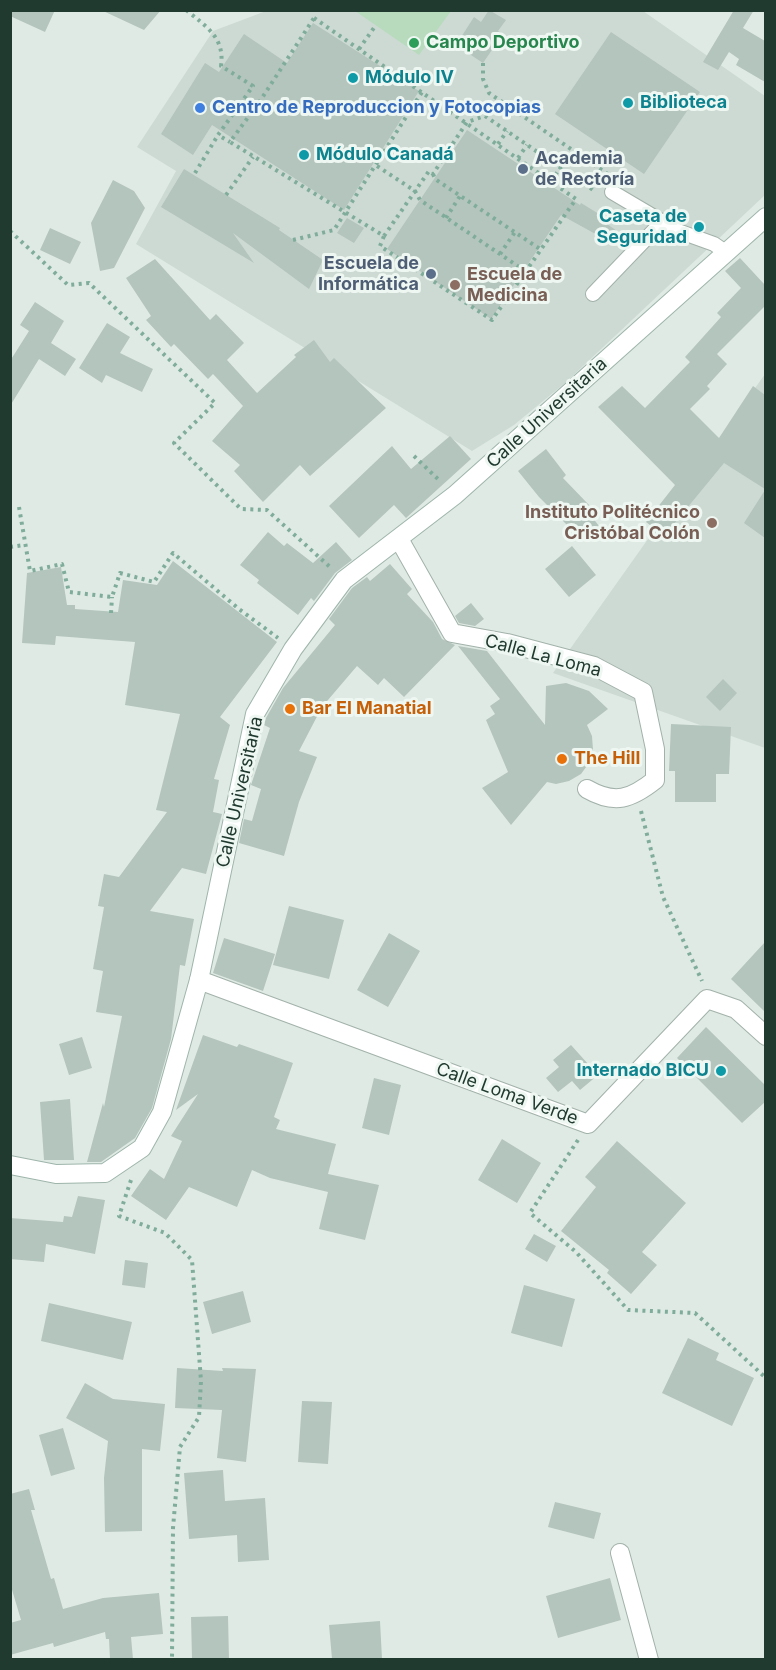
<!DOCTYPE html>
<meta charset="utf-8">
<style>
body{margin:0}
#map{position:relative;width:776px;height:1670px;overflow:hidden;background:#dfeae4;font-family:Inter,sans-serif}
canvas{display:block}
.frame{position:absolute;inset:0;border:12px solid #203a30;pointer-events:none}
</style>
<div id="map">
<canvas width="776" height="1670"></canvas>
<div class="frame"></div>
</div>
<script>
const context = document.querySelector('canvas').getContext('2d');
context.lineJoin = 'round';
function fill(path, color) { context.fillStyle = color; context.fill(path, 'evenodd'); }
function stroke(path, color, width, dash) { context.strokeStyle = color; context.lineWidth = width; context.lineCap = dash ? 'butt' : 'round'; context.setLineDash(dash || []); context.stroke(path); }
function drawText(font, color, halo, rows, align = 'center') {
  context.font = font + ' Inter,sans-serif'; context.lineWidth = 6; context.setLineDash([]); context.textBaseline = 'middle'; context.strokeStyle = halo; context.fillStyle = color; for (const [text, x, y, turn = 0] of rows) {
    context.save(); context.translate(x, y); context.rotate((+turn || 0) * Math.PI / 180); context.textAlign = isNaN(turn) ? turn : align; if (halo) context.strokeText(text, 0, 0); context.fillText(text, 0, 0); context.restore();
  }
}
fill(new Path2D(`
 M266,11H643L765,96V195L565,383L514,425L472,451L136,244L176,171L137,147L213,31Z
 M765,374V748L553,673Z`), '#cddad3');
fill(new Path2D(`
 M355,11L451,10V11L419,55Z`), '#b8dbbe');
fill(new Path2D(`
 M10,10H55L45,32L10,16Z
 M101,10H161L144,30Z
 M489,10L506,20L498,31L503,34L483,63L456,45L474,17L481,22Z
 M734,10H754L743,28L765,41V82L736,65L739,59L729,52L718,70L703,62Z
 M313,23L419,91L344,210L212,125L193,155L161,134L205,63L219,72L244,34L287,63Z
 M611,32L700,92L644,174L555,114Z
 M467,130L580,205L581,203L599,214L597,217L617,231L610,242L561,215L491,319L387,249Z
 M184,169L280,228L279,230L323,260L309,289L233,233L254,263L161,207Z
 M113,180L134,191L145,208L114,268L100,271L91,223Z
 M347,218L364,228L354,243L337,233Z
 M50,228L81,242L70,264L40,250Z
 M740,258L765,285V306L717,354L727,364L707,386L710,389L690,409L719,438L753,386L765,395V489L724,463L664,536L646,522L675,485L598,407L622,386L645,408L690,362L685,357L721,317L717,313L741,288L725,271Z
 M155,259L210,320L216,314L244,343L227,360L257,393L296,357L294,355L314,340L330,362L334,358L386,408L310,476L300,465L263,502L234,471L240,465L212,441L243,406L213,374L208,379L174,344L171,347L146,320L151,316L126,278Z
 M35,302L64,321L51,343L76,359L65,376L39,359L10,406V361L29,331L20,325Z
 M107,323L130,337L120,353L153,369L142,392L106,375L102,383L79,368Z
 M450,436L471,459L406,518L394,505L359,538L329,506L392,446L411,469Z
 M546,449L566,475L563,478L590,506L586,509L599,526L582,540L539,497L518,471Z
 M765,490V538L744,523Z
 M268,532L284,546L287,543L313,563L336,542L352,560L335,573L314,601L311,598L298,615L257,583L259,580L240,565Z
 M572,546L596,575L569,597L545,569Z
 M173,561L277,642L220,717L230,725L214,779L219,780L213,812L222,814L206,874L182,868L150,911L194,919L185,966L180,965L171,1039L152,1108L135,1138L101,1162H87L103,1103L104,1107L122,1016L96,1012L103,971L93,969L104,907L98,906L104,874L119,877L167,812L156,810L180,714L125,705L135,642L56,636L55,645L22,643L27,573L61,567L67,605H75V609L118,612L123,580L157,585Z
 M390,564L412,589L407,594L433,622L442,639L455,645L404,697L384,678L378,685L357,666L322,707L299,751L317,757L299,802L284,856L239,843L244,819L252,821L261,789L251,785L270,728L264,725L266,718L283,688L335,625L329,619L352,588L367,577L370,581Z
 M471,603L484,619L475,626L459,623L455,616Z
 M458,646L487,651L545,725L546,686L566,683L589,691L608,709L587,725L592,736L593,750L589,763L581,774L569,781L556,784L547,782L511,825L482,788L508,772L486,720L495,714L490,706L500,699Z
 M723,679L737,693L720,711L706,697Z
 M671,724L731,727L729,774H716V802H675V771H669Z
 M289,906L344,920L329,979L273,965Z
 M389,933L420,951L388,1007L357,990Z
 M224,938L275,954L263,991L213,973Z
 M765,942V1012L731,979Z
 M706,1027L765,1085V1102L742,1123L677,1058Z
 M203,1035L237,1047L239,1044L293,1063L274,1117L280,1120L276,1129L336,1144L328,1174L379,1185L365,1240L319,1229L328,1192L270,1178L252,1170L237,1207L189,1187L166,1220L131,1196L150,1169L164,1179L182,1141L171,1136L198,1094L176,1110Z
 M82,1037L92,1068L69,1075L59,1044Z
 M571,1045L598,1075L580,1090L572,1081L558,1092L546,1078L559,1067L553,1060Z
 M374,1078L401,1085L389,1135L362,1128Z
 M70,1099L74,1160H44L40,1102Z
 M502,1139L541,1163L517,1203L478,1180Z
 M617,1141L686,1203L642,1252L657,1265L631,1294L607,1273L609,1270L561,1231L596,1187L585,1177Z
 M78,1196L105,1200L95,1254L46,1244L44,1262L10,1259V1218L63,1222L64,1216L72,1217Z
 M534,1234L556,1246L547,1262L525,1249Z
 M125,1260L148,1263L145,1288L122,1285Z
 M524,1285L575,1299L562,1347L511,1333Z
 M243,1291L251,1322L212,1334L203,1302Z
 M49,1303L132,1322L123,1360L41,1341Z
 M688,1338L719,1353L716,1360L754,1378L732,1426L662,1393Z
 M177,1368L223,1371L222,1368L256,1369L246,1462L217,1458L222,1410L175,1408Z
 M85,1383L113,1399L165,1404L160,1451L142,1449V1531L105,1532L104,1478L108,1441L66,1418Z
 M302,1401L332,1402L328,1464L298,1462Z
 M63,1428L75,1469L51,1476L39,1435Z
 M223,1470L225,1501L265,1498L269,1560L238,1562L237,1535L189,1539L184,1473Z
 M29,1489L35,1510H31L51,1579L54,1578L63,1609L103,1598L159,1593L163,1634L131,1637L133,1659H110L109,1639H106L105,1632L54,1647L53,1643L10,1655V1623L21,1620L10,1583V1494Z
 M555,1502L601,1513L594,1539L548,1527Z
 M610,1578L621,1620L558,1638L546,1596Z
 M228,1616L229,1659H192L191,1617Z
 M380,1621L382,1659H332L329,1625Z`), '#b4c5bd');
const lane = new Path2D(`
 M612,192L678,231L714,244L727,253
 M593,294L662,222`);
const street = new Path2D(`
 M399,539L452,633L507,643L594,666L643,692L655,749V780C631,799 615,805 587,789
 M199,980L588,1124L707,999L736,1009L766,1036
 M620,1553L649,1660`);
const secondary = new Path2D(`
 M10,1165L56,1174L105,1173L142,1148L162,1112L199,980L255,714L293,649L344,580L455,495L766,217`);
stroke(lane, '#a2b2aa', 16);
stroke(street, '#a2b2aa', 20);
stroke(secondary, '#9eb5ab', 20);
stroke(new Path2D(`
 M186,10C207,27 225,38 221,66L253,86L218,135L230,142
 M314,18L576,199L492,320L380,246L384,236L230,142L260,101Z
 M359,49L376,25
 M483,63V79L489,93L609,175
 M498,144L507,131
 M518,158L527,145
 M377,166L415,191L420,200L525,271
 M195,173L218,135
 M433,174L435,179L540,249
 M551,181L561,167
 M226,195L253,157
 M446,218L460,196
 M10,231L68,285L89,283L215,403L174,443L241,509L267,510L330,567
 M384,236L429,171L433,174L467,122L485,116L596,192
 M293,240L334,230L422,92
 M500,254L515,232
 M414,456L441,482
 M19,507L30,571L62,564L69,592L112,597L120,573L154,582L173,553L239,609L278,638
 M10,547L24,545
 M111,613L112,597
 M641,811L663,897L702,981
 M578,1140L530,1213L576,1252L628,1310L695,1313L766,1378
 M131,1180L119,1216L165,1233L192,1260L201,1381L199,1417L180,1447L173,1528L172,1660`), '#80ad9b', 4, [3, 4.5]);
stroke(lane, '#fff', 14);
stroke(street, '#fff', 18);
stroke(secondary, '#fff', 18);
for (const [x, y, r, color] of [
 [414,43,6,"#2e9e5b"],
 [353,78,6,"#0f9aa8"],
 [628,103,6,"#0f9aa8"],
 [200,108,6,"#3f7fe0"],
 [304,155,6,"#0f9aa8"],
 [523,169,6,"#5c6f8a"],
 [699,227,6,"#0f9aa8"],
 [431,274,6,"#5c6f8a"],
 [455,285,6,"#8d6e63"],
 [712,523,6,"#8d6e63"],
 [290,709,6,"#e8710a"],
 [562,759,6,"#e8710a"],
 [721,1071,6,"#0f9aa8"]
]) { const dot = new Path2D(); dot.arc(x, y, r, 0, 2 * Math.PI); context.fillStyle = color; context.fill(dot); stroke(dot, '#eff7f2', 2); }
drawText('bold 18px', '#27864d', '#eff7f2', [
 ["Campo Deportivo",426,43]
], 'left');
drawText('bold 18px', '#0d838f', '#eff7f2', [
 ["Módulo IV",365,78],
 ["Biblioteca",640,103],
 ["Módulo Canadá",316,155],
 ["Caseta de",687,217,"right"],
 ["Seguridad",687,238,"right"],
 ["Internado BICU",709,1071,"right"]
], 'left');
drawText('bold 18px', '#366cbe', '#eff7f2', [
 ["Centro de Reproduccion y Fotocopias",212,108]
], 'left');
drawText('bold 18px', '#4e5e75', '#eff7f2', [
 ["Academia",535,159],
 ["de Rectoría",535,180],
 ["Escuela de",419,264,"right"],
 ["Informática",419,285,"right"]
], 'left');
drawText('bold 18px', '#785e54', '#eff7f2', [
 ["Escuela de",467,275],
 ["Medicina",467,296],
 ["Instituto Politécnico",700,513,"right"],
 ["Cristóbal Colón",700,534,"right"]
], 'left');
drawText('18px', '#203a30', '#eff7f2', [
 ["Calle Universitaria",547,413,-42],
 ["Calle La Loma",543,656,15],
 ["Calle Universitaria",240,792,-77],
 ["Calle Loma Verde",507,1094,20]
]);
drawText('bold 18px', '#c56008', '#eff7f2', [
 ["Bar El Manatial",302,709],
 ["The Hill",574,759]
], 'left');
</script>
